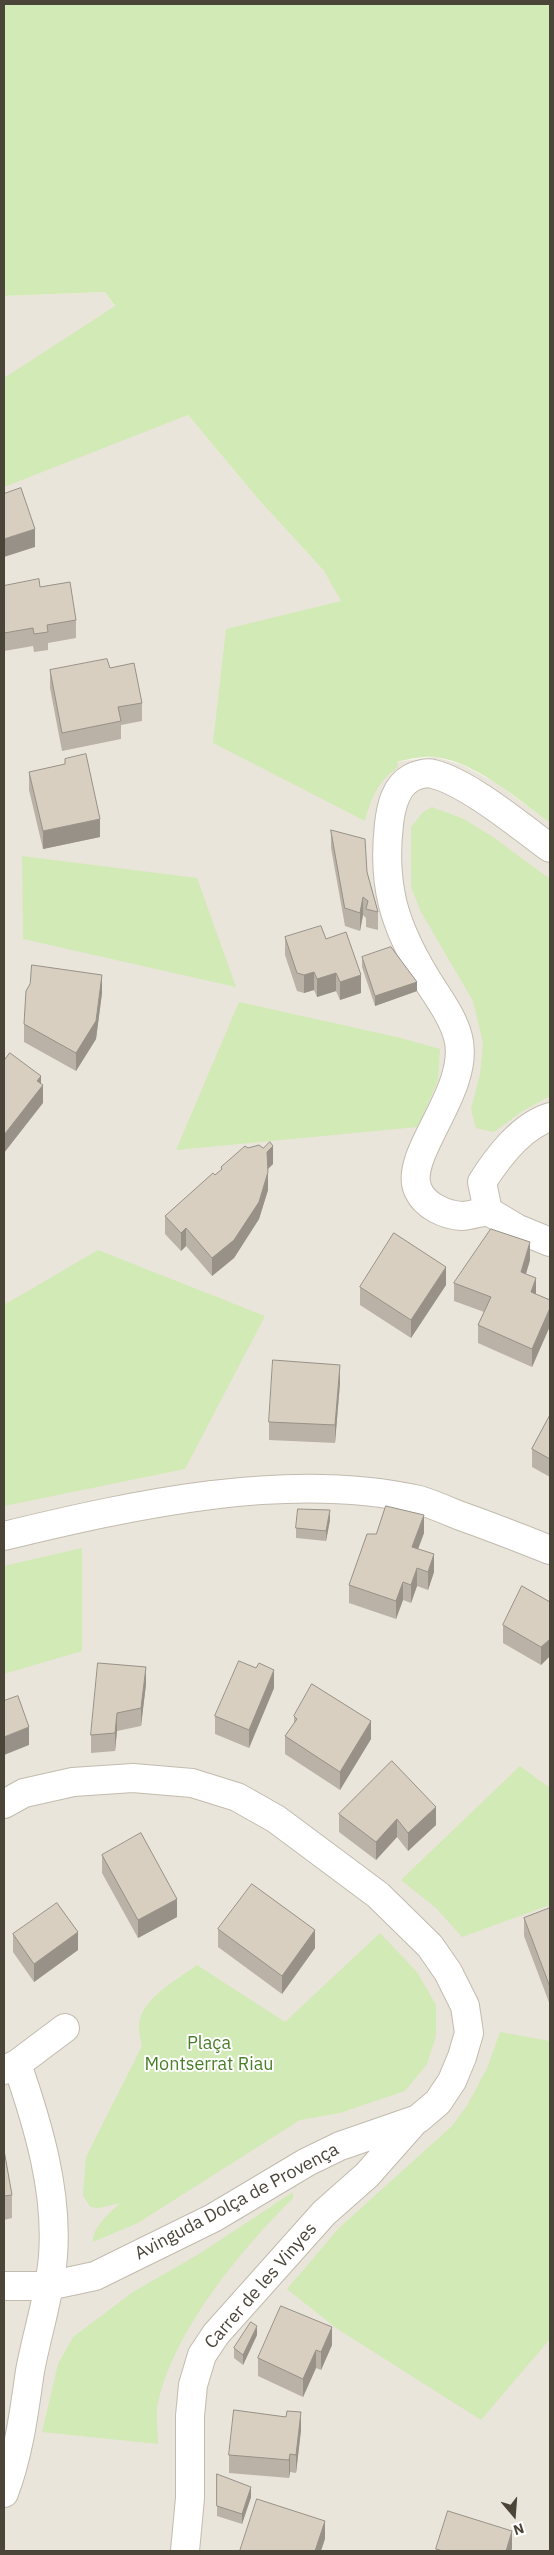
<!DOCTYPE html>
<meta charset="utf-8">
<style>
body{margin:0}
#map{position:relative;width:554px;height:2555px;overflow:hidden;background:#f6f3ec;font-family:"IBM Plex Sans",sans-serif}
canvas{display:block}
.frame{position:absolute;inset:0;border:5px solid #4b4439;pointer-events:none}
.north{position:absolute;left:489px;top:2490px;width:50px;height:50px;-webkit-text-stroke:4px #fff;paint-order:stroke;rotate:162deg;font-size:14px;font-weight:700;line-height:20px;text-align:center;color:#4b4439}
.north::after{content:'';display:block;margin:auto;width:18px;height:22px;background:#4b4439;clip-path:polygon(50% 0,100% 100%,50% 72%,0 100%)}
</style>
<div id="map">
<canvas width="554" height="2555"></canvas>
<div class="frame"></div>
<div class="north">N</div>
</div>
<script>
const context = document.querySelector('canvas').getContext('2d');
context.lineJoin = 'round';
function fill(path, color) { context.fillStyle = color; context.fill(path, 'evenodd'); }
function stroke(path, color, width, dash) { context.strokeStyle = color; context.lineWidth = width; context.lineCap = dash ? 'butt' : 'round'; context.setLineDash(dash || []); context.stroke(path); }
function drawText(font, color, halo, rows, align = 'center') {
  context.font = font + ' "IBM Plex Sans",sans-serif'; context.lineWidth = 4; context.setLineDash([]); context.textBaseline = 'middle'; context.strokeStyle = halo; context.fillStyle = color; for (const [text, x, y, turn = 0] of rows) {
    context.save(); context.translate(x, y); context.rotate((+turn || 0) * Math.PI / 180); context.textAlign = isNaN(turn) ? turn : align; if (halo) context.strokeText(text, 0, 0); context.fillText(text, 0, 0); context.restore();
  }
}
fill(new Path2D(`
 M105,292L188,415L259,500L324,571L337,590L397,762L435,757L462,765L496,783L550,823V2551H4V296Z`), '#eae5da');
fill(new Path2D(`
 M4,4H550V823C519,800 474,761 435,757C423,756 408,759 397,762L398,767C378,781 371,798 365,821L213,743L226,629L341,601L324,571L259,500L188,415L4,487V378L115,306L105,292L4,296Z
 M432,807L464,819L493,837L550,879V1096L521,1112L494,1132L476,1128L471,1109L480,1074L483,1043L473,1001L421,912L411,887V827L423,812Z
 M22,856L197,878L236,987L23,939Z
 M239,1002L401,1038L440,1049L438,1080L418,1127L176,1150Z
 M98,1250L265,1316L185,1469L4,1506V1305Z
 M82,1548V1651L4,1674V1566Z
 M520,1766L550,1788V1905L462,1937L436,1908L401,1880Z
 M380,1933L417,1972L436,2005V2036L427,2064L405,2091L340,2113L300,2120L138,2223L93,2242C92,2227 110,2213 120,2203L99,2208L90,2207L83,2195L86,2157L142,2046C141,2041 139,2035 139,2030C136,2001 177,1980 197,1965L285,2022Z
 M500,2032L550,2041V2339L481,2420L336,2328L287,2289L339,2228L452,2126L468,2104L488,2066Z
 M293,2192V2198C241,2250 170,2334 157,2409C156,2420 158,2433 158,2444L42,2432L58,2364L73,2337L133,2292L199,2254Z`), '#d2eab5');
const minor = new Path2D(`
 M550,1117C521,1126 498,1157 482,1182L488,1211L518,1229L550,1242
 M488,1211C480,1212 470,1216 462,1216C445,1215 425,1206 418,1190C402,1155 472,1090 458,1037C452,1015 438,998 426,978C394,925 382,886 389,824C391,807 395,787 411,778C416,775 427,772 433,774C467,782 520,826 550,848
 M4,1536C132,1505 288,1470 419,1500C432,1504 446,1510 458,1515C489,1526 520,1538 550,1550
 M4,1804L24,1793L73,1782L133,1778L192,1783L237,1797L276,1819L378,1895L430,1946L448,1972L465,2006L469,2033L462,2057L452,2081L438,2102L418,2119L340,2146L307,2162L213,2218L95,2276L48,2286H4
 M17,2064L65,2028
 M4,2070L17,2064C38,2125 58,2191 53,2256C50,2295 37,2333 30,2371C24,2412 19,2454 4,2493
 M185,2551L190,2498V2416L193,2385L202,2355L216,2334L324,2213L367,2175L413,2123`);
stroke(minor, '#c2bbae', 30);
stroke(minor, '#fff', 28);
fill(new Path2D(`
 M4,586L40,587L76,620V638L48,643V650L34,652L33,646L4,651Z
 M110,668L142,703V721L121,725V739L62,751L50,688V670Z
 M29,772L100,837L43,849L29,790Z
 M331,830L367,872L378,912V930L366,927V918L363,915L360,931L345,926L331,848Z
 M285,937L326,939L361,993L340,1000L336,991L317,997L314,990L304,993L297,991L285,955Z
 M362,957L417,991L375,1006L362,967Z
 M102,993L96,1039L76,1071L24,1042V1024Z
 M248,1148L273,1164L267,1169L268,1190L259,1219L234,1258L212,1276L186,1246L181,1251L165,1234V1216L215,1175L221,1170V1167Z
 M530,1260L526,1274L536,1294L550,1300V1326L532,1367L478,1343V1325L484,1312L454,1301V1283Z
 M446,1285L411,1338L360,1305V1287Z
 M340,1383L335,1443L269,1440V1422Z
 M550,1415V1477L532,1467V1449Z
 M330,1520L326,1541L296,1538V1528Z
 M424,1533L418,1549L434,1572L428,1590L417,1586L411,1603L403,1600L396,1619L349,1603V1585L376,1534Z
 M550,1602V1658L549,1657L541,1665L503,1643V1625Z
 M256,1668L274,1688L249,1748L215,1734V1716Z
 M146,1684L141,1726L117,1731L115,1751L91,1753V1735Z
 M294,1716L371,1739L340,1790L285,1754V1736L294,1724Z
 M392,1761L436,1825L408,1851L397,1837L376,1860L339,1832V1814Z
 M102,1855L177,1917L138,1938L102,1873Z
 M550,1908V2005L524,1936V1918Z
 M218,1929L315,1948L282,1994L218,1947Z
 M13,1934L78,1950L34,1982L13,1952Z
 M4,2150L12,2195V2218L4,2220Z
 M257,2335L243,2365L234,2358V2348Z
 M332,2345L321,2370L316,2368L303,2397L258,2376V2358Z
 M301,2430L296,2473L290,2472L289,2478L229,2473V2455Z
 M217,2474L251,2497L242,2524L217,2516Z`), '#bab2a6');
fill(new Path2D(`
 M35,529V547L4,557V539Z
 M100,819V837L43,849V831Z
 M363,897V915L360,931V913Z
 M314,972V990L304,993V975Z
 M336,973V991L317,997V979Z
 M102,975V993L96,1039L76,1071V1053Z
 M361,975V993L340,1000V982Z
 M417,982V991L375,1006V996Z
 M41,1076V1088L43,1085V1103L4,1153V1135L37,1081Z
 M273,1146V1164L267,1170V1152Z
 M268,1172V1190L259,1219L234,1258L212,1276V1258Z
 M186,1228V1246L181,1251V1233Z
 M530,1242V1260L521,1290V1272Z
 M446,1267V1285L411,1338V1320Z
 M536,1278V1296L531,1292Z
 M550,1308V1326L532,1367V1349Z
 M340,1365V1383L335,1443V1425Z
 M330,1510V1520L326,1541V1531Z
 M424,1515V1533L412,1565V1547Z
 M434,1554V1572L428,1590V1572Z
 M417,1568V1586L411,1603V1585Z
 M403,1582V1600L396,1619V1601Z
 M549,1640V1657L541,1665V1647Z
 M146,1667V1684L141,1726V1708Z
 M274,1670V1688L249,1748V1730Z
 M117,1713V1731L115,1751V1733Z
 M371,1721V1739L340,1790V1772Z
 M29,1727V1745L4,1755V1737Z
 M436,1807V1825L408,1851V1833Z
 M397,1819V1837L376,1860V1842Z
 M177,1899V1917L138,1938V1920Z
 M315,1930V1948L282,1994V1976Z
 M78,1932V1950L34,1982V1964Z
 M257,2326V2335L243,2365V2355Z
 M332,2327V2345L321,2370V2352Z
 M316,2350V2368L303,2397V2379Z
 M301,2412V2430L296,2473V2455Z
 M290,2454V2472L289,2478V2460Z
 M251,2487V2497L242,2524V2514Z
 M325,2521V2539L321,2551H315Z
 M512,2531V2549L511,2551H506Z`), '#979187');
const building = new Path2D(`
 M21,488L35,529L4,539V494Z
 M39,579L40,587L70,582L76,620L47,625L48,632L34,634L33,628L4,633V586Z
 M107,659L110,668L134,663L142,703L118,707L121,721L62,733L50,670Z
 M86,754L100,819L43,831L29,772L65,764V759Z
 M331,830L365,839L367,872L378,912L366,909L368,901L363,897L360,913L345,908Z
 M321,926L326,939L346,932L361,975L340,982L336,973L317,979L314,972L304,975L297,973L285,937Z
 M391,947L417,982L375,996L362,957Z
 M32,965L102,975L96,1021L76,1053L24,1024L26,991L30,984Z
 M10,1053L41,1076L37,1081L43,1085L4,1135V1061Z
 M270,1142L273,1146L267,1152L268,1172L259,1202L234,1240L212,1258L186,1228L181,1233L165,1216L213,1173L215,1175L222,1169L221,1167L245,1146L248,1148L259,1145L263,1148Z
 M491,1229L530,1242L521,1272L536,1278L531,1292L550,1300V1308L532,1349L478,1325L491,1297L454,1283Z
 M394,1233L446,1267L411,1320L360,1287Z
 M273,1360L340,1365L335,1425L269,1422Z
 M550,1415V1459L532,1449Z
 M386,1506L424,1515L412,1547L434,1554L428,1572L417,1568L411,1585L403,1582L396,1601L349,1585L367,1534H376Z
 M298,1509L330,1510L326,1531L296,1528Z
 M522,1586L550,1602V1640H549L541,1647L503,1625Z
 M239,1661L256,1668L259,1663L274,1670L249,1730L215,1716Z
 M98,1663L146,1667L141,1708L117,1713L115,1733L91,1735Z
 M312,1684L371,1721L340,1772L285,1736L297,1719L294,1716Z
 M18,1696L29,1727L4,1737V1701Z
 M392,1761L436,1807L408,1833L397,1819L376,1842L339,1814Z
 M141,1833L177,1899L138,1920L102,1855Z
 M252,1884L315,1930L282,1976L218,1929Z
 M57,1903L78,1932L34,1964L13,1934Z
 M550,1908V1987L524,1918Z
 M4,2150L12,2195L4,2196Z
 M281,2306L332,2327L321,2352L316,2350L303,2379L258,2358Z
 M251,2322L257,2326L243,2355L234,2348Z
 M234,2410L286,2417L287,2411L301,2412L296,2455L290,2454L289,2460L229,2455Z
 M217,2474L251,2487L242,2514L217,2506Z
 M257,2499L325,2521L315,2551H240Z
 M448,2511L512,2531L506,2551H443L436,2549Z`);
fill(building, '#d8cfc1');
stroke(building, '#979187', 1);
drawText('18px', '#4a7f2a', '#fff', [
 ["Plaça",209,2044],
 ["Montserrat Riau",209,2065]
]);
drawText('18px', '#4b4439', '#fff', [
 ["Avinguda Dolça de Provença",237,2202,-28],
 ["Carrer de les Vinyes",261,2286,-49]
]);
</script>
